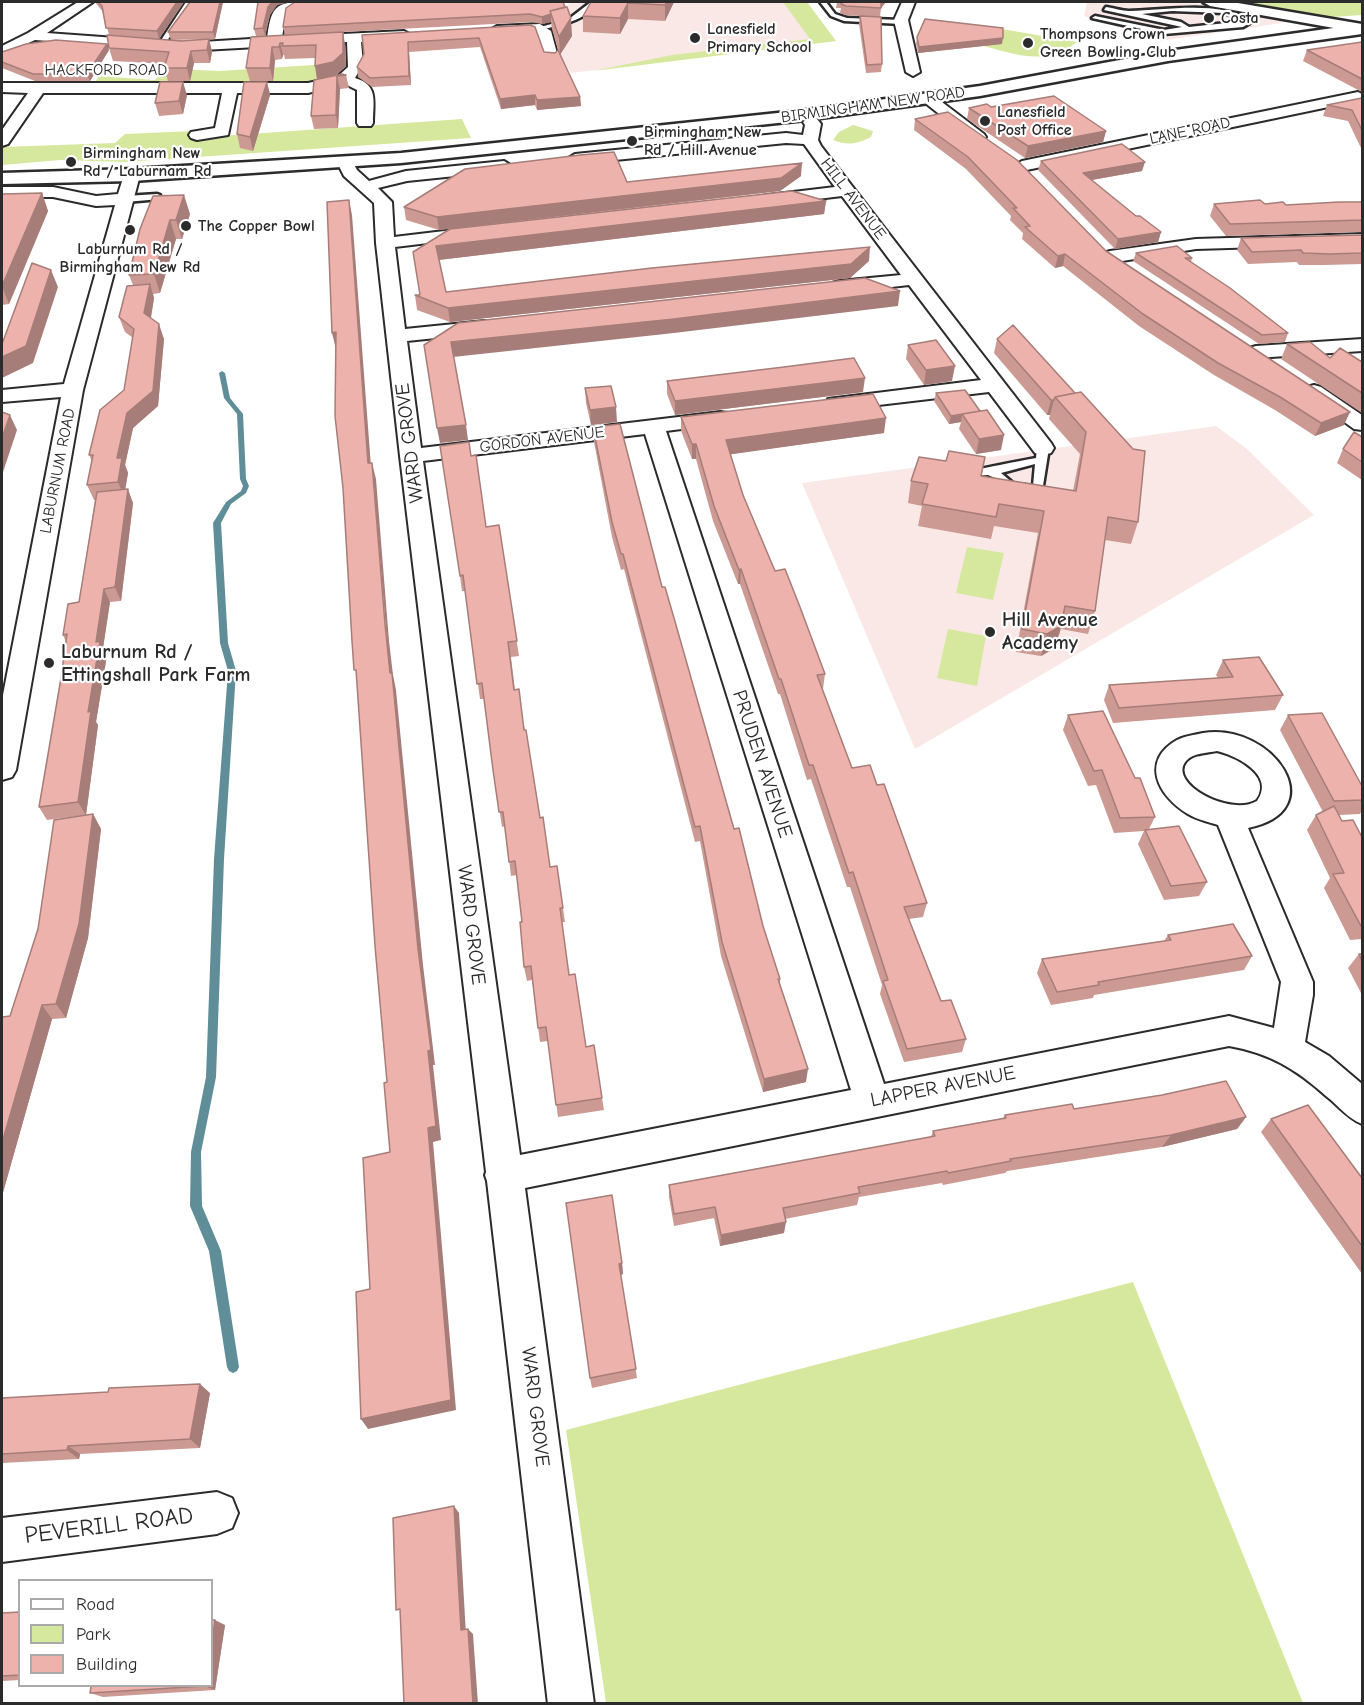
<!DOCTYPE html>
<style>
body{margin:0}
#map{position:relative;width:1364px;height:1705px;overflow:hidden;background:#fff;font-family:"Comic Neue",sans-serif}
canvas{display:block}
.frame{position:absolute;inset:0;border:3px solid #2b2b2b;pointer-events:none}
.legend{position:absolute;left:18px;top:1579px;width:195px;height:108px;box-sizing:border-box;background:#fff;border:2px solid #aaa;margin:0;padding:8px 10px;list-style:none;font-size:18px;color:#2b2b2b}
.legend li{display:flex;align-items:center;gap:12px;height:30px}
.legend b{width:30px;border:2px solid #aaa}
</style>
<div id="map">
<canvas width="1364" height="1705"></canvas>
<div class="frame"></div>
<ul class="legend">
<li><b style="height:8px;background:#fff"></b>Road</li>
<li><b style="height:16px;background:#d5e89d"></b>Park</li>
<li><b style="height:16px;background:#edb2ab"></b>Building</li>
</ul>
</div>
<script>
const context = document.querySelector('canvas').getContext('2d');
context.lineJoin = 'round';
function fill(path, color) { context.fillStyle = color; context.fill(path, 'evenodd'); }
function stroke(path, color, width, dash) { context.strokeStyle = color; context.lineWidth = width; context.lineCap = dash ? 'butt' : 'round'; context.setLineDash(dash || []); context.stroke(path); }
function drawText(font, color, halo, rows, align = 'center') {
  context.font = font + ' "Comic Neue",sans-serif'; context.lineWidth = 4.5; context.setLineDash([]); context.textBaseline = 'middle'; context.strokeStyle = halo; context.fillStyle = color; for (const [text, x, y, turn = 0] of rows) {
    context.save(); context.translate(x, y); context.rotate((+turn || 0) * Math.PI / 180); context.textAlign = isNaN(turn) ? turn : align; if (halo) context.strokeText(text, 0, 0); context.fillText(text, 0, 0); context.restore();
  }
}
fill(new Path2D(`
 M568,2H807L836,41L571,73L563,61L544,6L569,5Z
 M1087,2H1189L1282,19V23L1160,41L1084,16Z
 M1216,426L1247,449L1314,515L915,749L802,483Z`), '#fae8e6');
fill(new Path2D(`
 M783,2H807L836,41L593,71L672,55L810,39Z
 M1229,2H1362V15L1317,18Z
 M996,28L1077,42C1045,68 1014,53 979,45Z
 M345,63L333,75L299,84L95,82L99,76L155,80L163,72H173L176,69L219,71Z
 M462,119L471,138L125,162L60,160L2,165V147L115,143L125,134L193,131V138Z
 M853,125L873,131L871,137C857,144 848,146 833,140L839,132Z
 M967,547L1004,553L993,600L956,593Z
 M948,629L986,636L977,686L937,678Z
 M1133,1282L1303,1703H606L566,1430Z`), '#d5e89d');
fill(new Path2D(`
 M222,371L225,373L230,398L243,414L246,479L249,486L246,493L231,504L221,523L228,643L236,671L224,859L216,1077L201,1152L202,1206L221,1251L239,1367L237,1371L233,1373L229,1371L227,1367L209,1251L190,1206L191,1152L206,1077L214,859L228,671L220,643L213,523L226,502L241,491L243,486L240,479L237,414L224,398L219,373Z`), '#5f8e98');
const service = new Path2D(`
 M186,2H192V5L162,48H156Z
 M591,2H597C587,21 559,25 540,30L537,28L569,19Z
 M820,2H826L835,14L847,18L901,20L904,22L901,24L844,21L831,16Z
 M1106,7C1114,8 1122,11 1129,11C1167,10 1221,0 1253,21L1243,27L1164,34L1092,18L1095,16L1164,30L1182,27L1104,10ZM1172,11L1224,13L1245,21L1189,27L1181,22L1142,14Z
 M157,194L160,195V199L126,202L122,199L126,196Z
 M1043,445L1049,448L1042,492L1007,489L995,478L988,475L972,476L966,473C970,470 1026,460 1036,458L1037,448ZM1035,464L1033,486L1014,484L1001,473Z`);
const minor = new Path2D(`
 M78,2H93L47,33L185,43L267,38C271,12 272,2 301,2L286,14L282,37L404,31L411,35L404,39L361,42L363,64L355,78C379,85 373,102 373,123L371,126H359L357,123V90L345,84L308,93H237L228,135L197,140L191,138L189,135L191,132L215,128L222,93H43L8,144L2,146V130L28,93L2,92V83H308L337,77L348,67L347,42L185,51L35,40L2,55V46L28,33Z
 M902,2H915L908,20L920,72L913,76L906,72L894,20Z
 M540,24L551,31L558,57L556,60H546L537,32L497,34L490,30L497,26Z
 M1358,92L1362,94V100L1022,171L1014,166L1022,161Z
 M929,94L934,96L984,134L986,137L984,140H972L924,102L921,99L924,96Z
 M811,117L817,119L821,124L818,140L821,146L1051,443L1054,448L1051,453L1043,455L1035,453L989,392L836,410L828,409L825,404L828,399L836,398L981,380L909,285L839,293L832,291L830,287L832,283L839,281L901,275L842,196L768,205L762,204L759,200L762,196L768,195L835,187L804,144L786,143L575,164L567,159L575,154L786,133L803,135L805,125L803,122Z
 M345,157L351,159L357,170L369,181L406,171L504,161L512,166L504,171L407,181L378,188L392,202L394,237L478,227L484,228L487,232L484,236L478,237L395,247L405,329L484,321L491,323L494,327L491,331L484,333L407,341L421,448L720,412L728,413L731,418L728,423L720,424L666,431L884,1084L1229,1016L1274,1028L1281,982L1218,825C1208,822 1196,819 1188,814C1158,796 1140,761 1177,740C1185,736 1194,735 1203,733C1273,722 1334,811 1248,828L1313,982V995L1305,1042L1329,1056L1362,1084V1124C1347,1118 1339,1106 1326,1096C1296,1069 1269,1053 1229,1046L525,1188L594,1704H548L487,1181L485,1175L486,1172L400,456L376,243L374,203L344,176L337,162ZM645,434L851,1090L520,1155L423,461ZM1217,751C1237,756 1276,775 1257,801C1230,817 1167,783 1186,761C1193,753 1207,753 1217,751Z
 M132,170L140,175L83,390L16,770L12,777L2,780V700L61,397L2,402V390L64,384L115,205L96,206L53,197H2V187H53L96,196L118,194L124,175Z
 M1362,234V244L1196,249L1110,263L1104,261L1101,257L1104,253L1110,251L1196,239Z
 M1362,339V351L1256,358L1249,356L1246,352L1249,348L1256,346Z
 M1314,385L1321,387L1362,415V430L1354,429L1307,395L1304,391L1307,387Z
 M217,1492L232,1498L238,1513L232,1528L217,1534L2,1562V1518Z`);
const primary = new Path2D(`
 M1203,2H1232L1362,24V33L1210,6Z`);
const trunk = new Path2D(`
 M1362,24V34L1168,61L980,96L806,120L401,163L132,181L2,184V173L132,169L401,153L806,110L980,86L1168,51Z`);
stroke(service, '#2b2b2b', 5);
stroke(minor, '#2b2b2b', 4);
stroke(primary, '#2b2b2b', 5);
stroke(trunk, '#2b2b2b', 5);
fill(service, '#fff');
fill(minor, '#fff');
fill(primary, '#fff');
fill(trunk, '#fff');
fill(new Path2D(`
 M95,2H184L159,39L109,35L103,12Z
 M190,2H223L215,39L171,40L168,32Z
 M563,2L572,36L560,54L580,97L581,106L537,110L535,105L501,109L480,47L409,52L411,85L372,87L358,77L357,67L364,54L362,35L530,25L544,52L555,53L558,50L552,29L551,22L542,24L531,22L285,35L283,27Z
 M591,2H674L665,21L628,19L620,34L583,32V16Z
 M837,2H886L881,8L880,17L882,64L881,72L866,73L859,24L860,16L845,15L840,13L841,8H836Z
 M277,5L270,15L265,36H256L254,29Z
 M251,37L345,44L346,66L336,75L317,79L315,58L285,59L284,55H283L282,59L275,60L273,81H250L246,68Z
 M917,37L1002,44L918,53L916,44Z
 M209,39L212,52L210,63H194L190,81H168L164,68L165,64L113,61L109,48L181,41Z
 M1362,42V92L1303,61L1307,50Z
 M109,50L90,81H35L2,68V52Z
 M342,74L346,75L349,88L340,89L338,128L314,129L311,116L314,80Z
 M267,82L270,95L253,151L240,148L237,134Z
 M187,95L183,114L159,116L155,103Z
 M1362,98V150L1348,121L1323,116L1327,105Z
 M991,107L1106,131L1103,142L1025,158L967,119L969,108Z
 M915,119L1106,251L1344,425L1315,436L1275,410L1214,375L1139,326L1063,266L1055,268L1022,239L1023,233L1010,220L1011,216L966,169L914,130Z
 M1041,161L1142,171L1092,180L1136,216L1161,232L1158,242L1115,249L1038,170Z
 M801,176L780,191L439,230L406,220L404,207L627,182Z
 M42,193L48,211L9,304L2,305V194Z
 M826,201L824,214L439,260L446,292L869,261L850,278L450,322L417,310L415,295H420L413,252Z
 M1362,202V232L1226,236L1210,216L1214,204L1286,205Z
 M190,214L182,239H176L160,293L153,294L154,298L151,318L164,339L158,406L133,428L125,465L128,473L125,489L133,503L121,601L110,602L103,648L107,655L96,722L98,725L86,815L47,820L39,807L61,678L66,642L63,635L79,602L95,500H94L87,485L92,461L89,455L124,390L133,338L125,332L119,317L133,285L129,275L140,229Z
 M1362,235V264L1324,265H1299L1297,262L1248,264L1237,250L1241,238Z
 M1136,253L1192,258L1191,262L1288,333L1285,342L1259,344L1133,261Z
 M997,339L1075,393L1138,522L1131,544L1105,540L1095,611L1088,634L1061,629L1055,648L1041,656L1016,652L1038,533L994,526L991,539L918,526L922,506L908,503L911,481L981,476L1073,491L1080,454L1049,419L1050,415H1047L994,353Z
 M1287,344L1330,358L1362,362V413L1281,359Z
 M908,345L952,381L924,385L906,359Z
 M667,381L863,392L675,415L667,394Z
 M585,388L617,422L591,425L586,403Z
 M965,390L1001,450L976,454L959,429L961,422L949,424L934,401L936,393Z
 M681,417L884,433L730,454L743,495L775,571L825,674L823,689H822L852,768L877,785L927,903L923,917L909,919L941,1001L966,1039L962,1052L904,1062L880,994L882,985L850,887H847L811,779L807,780L780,694H778L740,584H738L713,521L696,459H692L681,431Z
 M593,427L662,587L763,926L780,979V984L806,1082L763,1092L721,956L700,841L695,842L624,569L621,570L612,537L594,442Z
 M1362,437V480L1337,463L1343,449Z
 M499,525L519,656L511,657L515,690L525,730L540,818L550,867L557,866L565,922H562L569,975L586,1047L602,1098L604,1110L558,1117L548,1041L540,1042L532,980L527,981L524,967L522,922L517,875L511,876L505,826L502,827L493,770L484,699H480L465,591H462L460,576L486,527Z
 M1223,660L1283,695L1275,710L1113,723L1104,700L1109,685L1218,678L1216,675Z
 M1068,715L1135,778L1155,817L1149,829L1207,882L1199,896L1164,900L1138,844L1144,831L1114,833L1096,785L1088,786L1063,730Z
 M1288,715L1362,786V810L1360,814L1339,815L1342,821L1362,837V939L1350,940L1324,888L1330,878L1307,830L1316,815L1323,812L1280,730Z
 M93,814L101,829L88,938L66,1018L52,1019L2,1196V1017L10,1016Z
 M1168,935L1252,956L1244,970L1094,995L1093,998L1051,1005L1037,973L1042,959L1164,941Z
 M1359,954H1362V995L1348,968Z
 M1074,1109L1246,1117L1237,1129L1162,1147L1007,1171L1005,1173L943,1185L942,1183L859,1197L857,1205L785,1219L784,1233L720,1246L714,1218L674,1226L669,1197V1185L931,1137L933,1131L1003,1118L1005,1115Z
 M1271,1119L1362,1178V1274L1261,1132Z
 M622,1263L623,1274L621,1275L637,1378L592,1388L590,1378Z
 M210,1393L200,1448L80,1454L79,1459L2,1463V1398Z
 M20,1612V1680L2,1681V1613Z
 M225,1625L215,1690L103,1697L90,1693Z`), '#cc9993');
fill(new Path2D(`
 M177,2H184L159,39L157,31Z
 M220,2H223L215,39L213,32Z
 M272,2H293L277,5L270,15L265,36L263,28L268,7Z
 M667,2H674L665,21V5Z
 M881,2H886L881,8Z
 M628,3V19L620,34V18Z
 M551,14V22L542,24V17Z
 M571,18L572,36L560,55L559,37Z
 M343,32L345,44L346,66L336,75L317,79L315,66Z
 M1003,38L1002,44L918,53L919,47Z
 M209,39L212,52L210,63L207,50Z
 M408,42L409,52L411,85L409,76Z
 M280,43L283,55L282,59L279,47Z
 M107,44L109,50L90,81L87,74Z
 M272,47L275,60L273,81L270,68Z
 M191,51L194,63L190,81L187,68Z
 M337,76L340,89L338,128L336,115Z
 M183,82L187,95L183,114L179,101Z
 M267,82L270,95L253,151L250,137Z
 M535,95V105L501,109L500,99Z
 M580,97L581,106L537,110V100Z
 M1106,131L1103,142L1025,158L1028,146Z
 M1145,162L1142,171L1080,182L1083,173Z
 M802,163L801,176L780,191L439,230L437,217Z
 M42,193L48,211L9,304L2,286Z
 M184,195L190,214L182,239L176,220Z
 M349,200L352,215L372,480L368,463Z
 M826,201L824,214L438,260L436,246Z
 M170,220L176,239L160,293L154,274Z
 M1161,232L1158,242L1115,249L1118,239Z
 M870,247L869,261L850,278L450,322L448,308Z
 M1065,254L1063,266L1055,268L1058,256Z
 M51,270L58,287L33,363L2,378V357Z
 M150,284L154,298L149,328L144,313Z
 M900,291L898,306L674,333L453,357L451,342Z
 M159,324L164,339L158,406L133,428L125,465L128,473L124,497L118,482L117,458L127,413Z
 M336,332V349L332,333Z
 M955,366L952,381L924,385L926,370Z
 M865,378L863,392L675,415V401Z
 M1051,400H1054L1050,415H1047Z
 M616,407L617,422L591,425L590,410Z
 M1350,412L1344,425L1315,436L1321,423Z
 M10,415L17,430L2,475V438Z
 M962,415L961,422L949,424L951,416Z
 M886,418L884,433L726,455V440Z
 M466,425L468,440L440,443L437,428Z
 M1004,435L1001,450L976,454L979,439Z
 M692,444H696V459H692Z
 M372,463L376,479L389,641L393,675L396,690L423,965L435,1065H433L441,1140L433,1142L456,1410L368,1429L361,1419L428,1128Z
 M128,489L133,503L121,601L115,587Z
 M741,569L740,584H738L739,570Z
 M104,589L110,602L103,648L107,655L96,722L98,725L86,815L78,802L96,642Z
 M1061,626L1055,648L1041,656L1047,634Z
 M93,814L101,829L88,938L66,1018L56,1004Z
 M42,1005L52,1019L2,1196V1143Z
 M808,1069L806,1082L763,1092L764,1079Z
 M1246,1117L1237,1129L1162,1147L1171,1135Z
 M786,1222L784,1233L720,1246L721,1235Z
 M622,1263L623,1274L620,1275L619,1264Z
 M200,1384L210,1393L200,1448L190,1439Z
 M68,1446L80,1454L79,1459L67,1450Z
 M454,1506L459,1513L466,1635L461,1630Z
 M215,1620L225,1625L215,1690L204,1686H212V1640Z
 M468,1629L473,1634L478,1704H473Z`), '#a67d78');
const building = new Path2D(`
 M98,2H177L157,31L106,28L102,6Z
 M190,2H220L213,32H168Z
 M258,2H272L268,7L263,28L254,29Z
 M295,2H563L565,7L550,11L551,14L542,17L530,14L283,27L286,8Z
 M591,2H667L665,5L628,3L620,18L583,16Z
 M843,2H881V8L846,6L841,4Z
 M567,7L571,18L559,37L550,11Z
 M860,16L881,17L882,64L867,65Z
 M925,19L1003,28V38L919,47L917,37Z
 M530,25L535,27L544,52L555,53L558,50L580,97L537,100L535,95L500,99L479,38L408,42L409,76L370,78L357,67L364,54L362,35Z
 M343,32V53L333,62L315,66L316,45L282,46L283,43H280L279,47H272L270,68H246L251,37Z
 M107,35L181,41L209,39L207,50L191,51L187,68H164L169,52L109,48Z
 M56,40L107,44L87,74H33L2,62V52L26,44Z
 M1362,42V79L1307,50Z
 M342,74L346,75L337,76L336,115L311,116L314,80Z
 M160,82H183L179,101L155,103Z
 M244,82H267L250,137L237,134Z
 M1054,96L1106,131L1028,146L969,108L987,104L991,107Z
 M1362,98V130L1352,110L1327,105Z
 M948,112L1017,160L1106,251L1350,412L1321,423L1280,397L1218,363L1143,314L1065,254L1058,256L1025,227L1030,226L1013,208H1017L968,157L915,119Z
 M1122,144L1145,162L1083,173L1136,216H1140L1161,232L1118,239L1041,161Z
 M614,152L627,182L802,163L781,178L437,217L404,207L465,169L580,155Z
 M792,191L826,201L436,246L446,292L652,268L870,247L851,264L448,308L415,295H420L413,252L450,229Z
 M42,193L2,286V194Z
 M184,195L176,220H170L154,274L129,275L140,229L153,196Z
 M349,200L368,463H372L385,624L390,673H392L418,949L431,1050L428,1051L436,1126L428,1128L451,1400L361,1419L356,1292L370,1289L363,1158L390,1152L384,1083L387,1082L375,946L356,670H354L352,641L343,488L335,416L336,332L332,333L327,202Z
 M1260,200L1265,204L1283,202L1286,205L1339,202H1362V220L1230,224L1214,204Z
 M1362,235V253L1329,254L1303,253L1301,250L1252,252L1241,238Z
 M1177,246L1192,258H1185L1230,288L1288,333L1262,335L1136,253Z
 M32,263L51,270L26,346L2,357V344Z
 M865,278L900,291L674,319L451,342L466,425L437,428L424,345L458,323Z
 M150,284L144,313L159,324L153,391L127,413L117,458H122L118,482L87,485L93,455H89L100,410L124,390L134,329L119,317L127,286Z
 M1013,325L1075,393L1055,397L1054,400H1051L997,339Z
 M936,340L955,366L926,370L908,345Z
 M1310,342L1330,358L1340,348L1362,362V393L1287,344Z
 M854,358L865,378L675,401L667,381L784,367Z
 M611,386L616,407L590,410L585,388Z
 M965,390L980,411L951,416L936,393Z
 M1081,392L1133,449L1145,451L1138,522L1108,517L1095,611L1065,606L1061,626L1047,634L1022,629L1044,511L999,504L996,517L922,504L928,484L911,481L919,457L946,461L949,451L985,457L981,476L1076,491L1086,432L1055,397Z
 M873,394L886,418L726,440L743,495L775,571L785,569L800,607L825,674L817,675L852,768L870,765L877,785L884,784L927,903L904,907L941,1001L951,1000L966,1039L907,1049L883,981L888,980L853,872L849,873L813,765H809L781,679H779L741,569L739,570L714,506L696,444H692L681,417Z
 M987,410L1004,435L979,439L962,414Z
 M2,412L10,415L2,438Z
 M620,424L662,587H665L674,618L734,829L739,828L763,926L780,979H778L808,1069L764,1079L722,942L700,826L695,827L623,554H621L612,522L593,427Z
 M1354,432L1362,437V462L1343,449Z
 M469,442L471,456L476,455L486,527L499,525L517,641L508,642L514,690L519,689L524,730H526L540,818L543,817L550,867L557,866L563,908H560L569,975L575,974L586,1047L594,1045L602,1098L556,1105L546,1027L538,1028L531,966L524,967L520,922H522L515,861L509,862L503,812H499L493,770L482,683L477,684L463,575L460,576L440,446Z
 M128,489L115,587L104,589L96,642L100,641L88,712L91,711L78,802L39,807L61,678L67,634L63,635L68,604L79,602L97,492Z
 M1259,657L1283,695L1119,708L1109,685L1233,677L1223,660Z
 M1103,711L1135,778H1140L1155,817L1120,818L1102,770L1094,771L1068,715Z
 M1322,713L1362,786V800L1334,801L1288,715Z
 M1334,806L1342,821L1353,820L1362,837V926H1361L1333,874L1344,873L1316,815Z
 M93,814L79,924L56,1004L42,1005L2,1143V1017L10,1016L38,929L54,820Z
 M1179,826L1207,882L1171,886L1145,830Z
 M1233,924L1252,956L1098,982L1099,985L1057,992L1042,959L1171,940L1168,935Z
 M1359,954H1362V961Z
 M1226,1081L1246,1117L1171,1135L1010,1159L1011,1161L948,1173L947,1171L858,1187L860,1193L783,1208L786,1222L721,1235L715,1207L674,1214L669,1185L935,1136L933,1131L1006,1118L1005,1115L1072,1104L1074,1109L1162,1095Z
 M1308,1105L1362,1178V1246L1271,1119Z
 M612,1195L622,1263L619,1264L636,1369L590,1378L566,1203Z
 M200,1384L190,1439L68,1446L67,1450L2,1454V1398L108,1392L109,1388Z
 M454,1506L461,1630L468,1629L473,1704H404L400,1609L396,1610L393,1518Z
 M20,1612V1675L2,1676V1613Z
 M212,1620H215L212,1640Z
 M91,1686H204L90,1693Z`);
fill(building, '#edb2ab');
stroke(building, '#a67d78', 1.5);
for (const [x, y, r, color] of [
 [1209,18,6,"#2b2b2b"],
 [695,38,6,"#2b2b2b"],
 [1028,43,6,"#2b2b2b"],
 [985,121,6,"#2b2b2b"],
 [632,141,6,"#2b2b2b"],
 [71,162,6,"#2b2b2b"],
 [186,226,6,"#2b2b2b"],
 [130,230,6,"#2b2b2b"],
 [990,632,6,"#2b2b2b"],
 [49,663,6,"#2b2b2b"]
]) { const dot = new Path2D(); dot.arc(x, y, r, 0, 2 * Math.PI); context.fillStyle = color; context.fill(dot); stroke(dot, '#fff', 2); }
drawText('bold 16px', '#2b2b2b', '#fff', [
 ["Costa",1221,18],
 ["Lanesfield",707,29],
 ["Primary School",707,47],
 ["Thompsons Crown",1040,34],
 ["Green Bowling Club",1040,52],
 ["Lanesfield",997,112],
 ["Post Office",997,130],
 ["Birmingham New",644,132],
 ["Rd / Hill Avenue",644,150],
 ["Birmingham New",83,153],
 ["Rd / Laburnam Rd",83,171],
 ["The Copper Bowl",198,226],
 ["Laburnum Rd /",130,249,"center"],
 ["Birmingham New Rd",130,267,"center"]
], 'left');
drawText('16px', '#2b2b2b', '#fff', [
 ["HACKFORD ROAD",106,70],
 ["BIRMINGHAM NEW ROAD",873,105,-8],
 ["LANE ROAD",1190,131,-12],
 ["HILL AVENUE",853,199,53],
 ["GORDON AVENUE",542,440,-7],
 ["LABURNUM ROAD",58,471,-79]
]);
drawText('20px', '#2b2b2b', '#fff', [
 ["WARD GROVE",410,443,-97],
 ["PRUDEN AVENUE",762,764,72],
 ["WARD GROVE",471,925,83],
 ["LAPPER AVENUE",943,1087,-11],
 ["WARD GROVE",535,1407,83]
]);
drawText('bold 20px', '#2b2b2b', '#fff', [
 ["Hill Avenue",1002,620],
 ["Academy",1002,643],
 ["Laburnum Rd /",61,652],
 ["Ettingshall Park Farm",61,675]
], 'left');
drawText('24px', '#2b2b2b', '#fff', [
 ["PEVERILL ROAD",109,1526,-7]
]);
</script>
